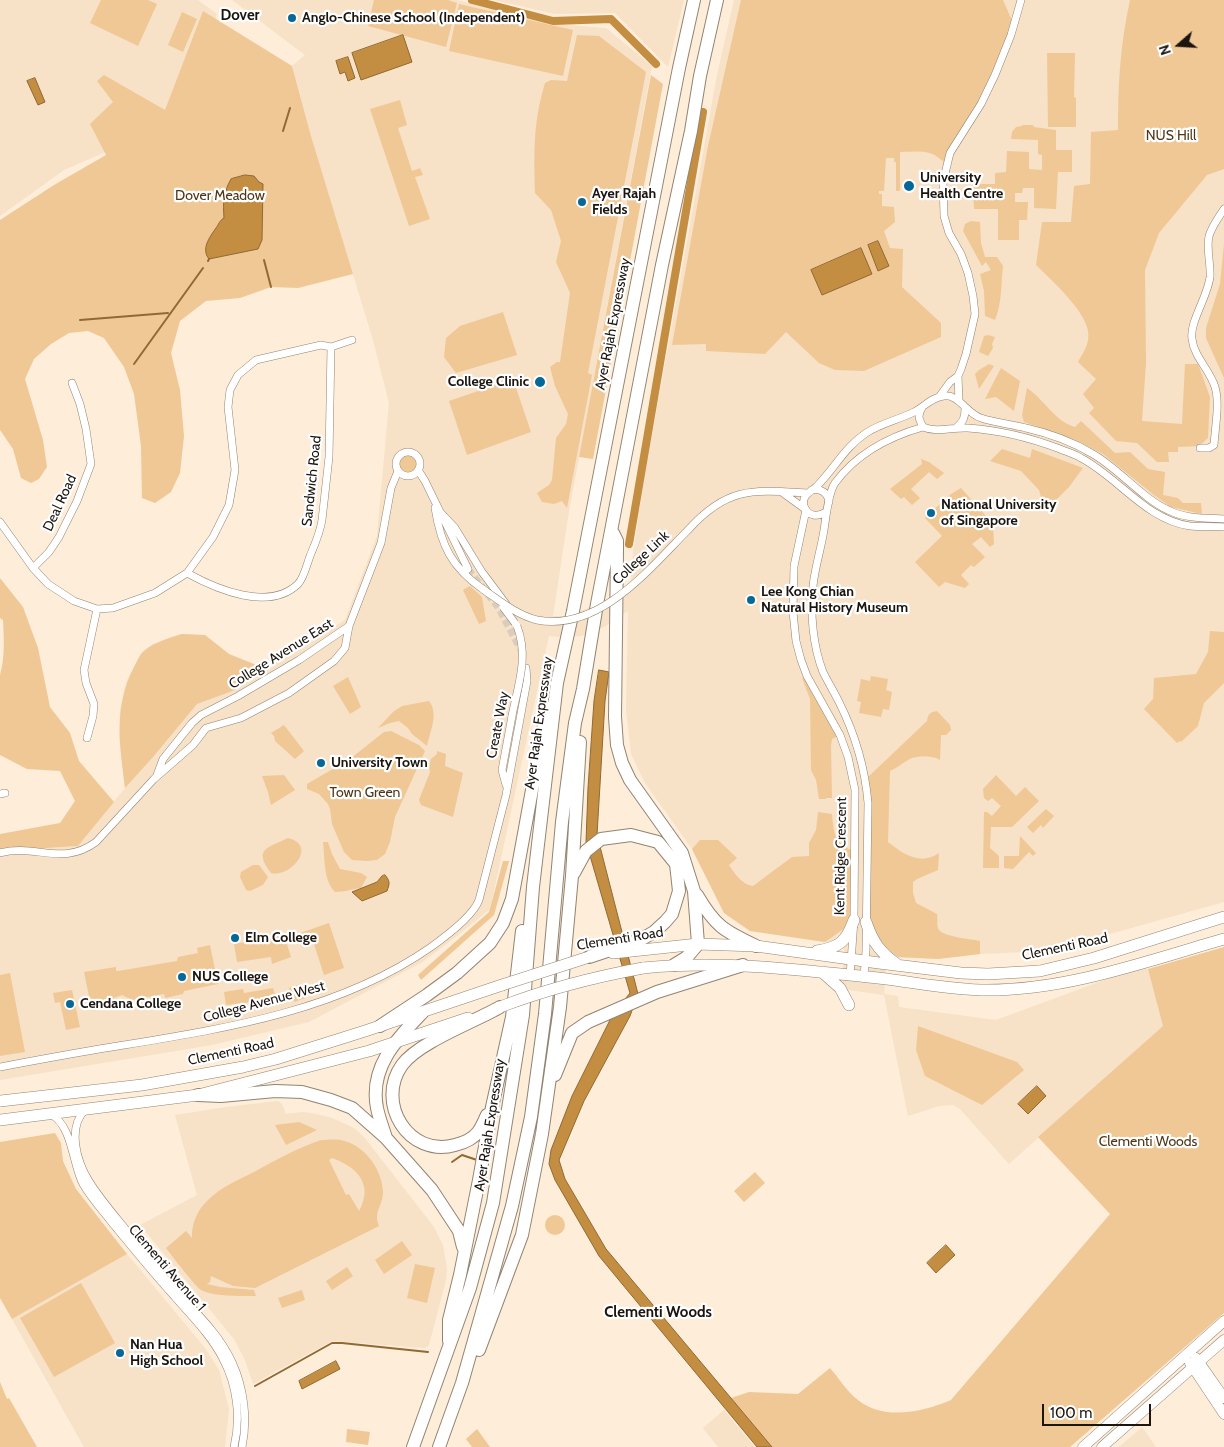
<!DOCTYPE html>
<style>
body{margin:0}
#map{position:relative;width:1224px;height:1447px;overflow:hidden;background:#fdedd9;font-family:Cabin,sans-serif}
canvas{display:block}
.north{position:absolute;left:1154px;top:20px;width:50px;height:50px;-webkit-text-stroke:4px #fff;paint-order:stroke;rotate:251deg;font-size:14px;font-weight:700;line-height:20px;text-align:center;color:#1b150f}
.north::after{content:'';display:block;margin:auto;width:18px;height:22px;background:#1b150f;clip-path:polygon(50% 0,100% 100%,50% 72%,0 100%)}
.scale{position:absolute;left:1042px;top:1404px;width:109px;height:22px;box-sizing:border-box;border:2px solid #1b150f;border-top:0;padding-left:6px;font-size:15px;line-height:18px;white-space:nowrap;color:#1b150f;-webkit-text-stroke:4px #fff;paint-order:stroke}
</style>
<div id="map">
<canvas width="1224" height="1447"></canvas>
<div class="north">N</div>
<div class="scale">100 m</div>
</div>
<script>
const context = document.querySelector('canvas').getContext('2d');
context.lineJoin = 'round';
function fill(path, color) { context.fillStyle = color; context.fill(path, 'evenodd'); }
function stroke(path, color, width, dash) { context.strokeStyle = color; context.lineWidth = width; context.lineCap = dash ? 'butt' : 'round'; context.setLineDash(dash || []); context.stroke(path); }
function drawText(font, color, halo, rows, align = 'center') {
  context.font = font + ' Cabin,sans-serif'; context.lineWidth = 4.5; context.setLineDash([]); context.textBaseline = 'middle'; context.strokeStyle = halo; context.fillStyle = color; for (const [text, x, y, turn = 0] of rows) {
    context.save(); context.translate(x, y); context.rotate((+turn || 0) * Math.PI / 180); context.textAlign = isNaN(turn) ? turn : align; if (halo) context.strokeText(text, 0, 0); context.fillText(text, 0, 0); context.restore();
  }
}
fill(new Path2D(`
 M0,0H198L217,14L199,74L170,124L64,170L0,216Z
 M232,0H456L554,24L606,28L652,66L569,511L553,616H565L586,609L608,599L631,581L633,552L645,474L717,75L734,0H1224V902L1049,951L980,954L938,959L887,957L884,994L898,996L899,1007L996,1020L1140,967L1148,969L1164,1025L1009,1164L960,1109L953,1105L939,1106L908,1116L884,995L842,989L844,945L750,931L724,913L692,849L645,783L631,754L626,709L628,611L604,627L581,636L561,637L549,636L490,909L457,936L421,963L309,1022L212,1045L0,1080V851L78,846L125,788L119,738L120,710L126,682L142,652L153,644L169,638L182,634L205,635L229,654L267,669L345,620L377,536L389,403L373,340L311,136L292,66L305,55Z
 M494,0H684L668,67L615,13L555,14Z
 M278,1101L282,1104L286,1114L303,1112L317,1114L332,1118L354,1128L364,1137L434,1227L443,1245L447,1269L446,1280L429,1345L425,1348L332,1341L253,1384L245,1360L234,1339L140,1225L197,1195L175,1115L226,1107Z
 M127,1254L205,1348L219,1370L229,1409L225,1447H84L12,1319Z
 M724,1410L755,1447H718L703,1428Z
 M1142,1427L1156,1447H1119Z`), '#f7e1c7');
fill(new Path2D(`
 M101,0H148L157,4L138,46L90,23Z
 M374,0H448L457,3L446,47L368,26Z
 M741,0H1003L1013,23L1004,54L947,165C930,148 922,152 900,152V191H896V162H894V158H886L884,191H879V194H882V206L894,207L895,222L884,231L890,248L903,249L902,287L941,323V337L864,371L835,370L819,363L786,332L765,354L706,351V344L672,345L708,146Z
 M1130,0H1224V169L1207,175L1159,233L1145,270L1146,363L1142,421L1182,424L1185,364H1198L1210,397L1208,438L1199,446L1178,447V452H1168L1169,462H1157L1137,443L1116,441L1089,413L1094,408L1083,394L1096,379L1078,362C1082,355 1087,347 1088,340C1094,317 1051,280 1036,265L1042,222H1071L1074,186L1090,184L1091,132L1118,130C1118,84 1120,46 1130,0Z
 M459,4L573,30L563,76L449,51Z
 M203,11L292,66L311,136L353,274L298,288L271,287L240,298L206,301L180,321L171,353L180,390L184,436L180,473L171,492L155,503L142,498L141,446L134,394L124,367L104,338L88,331L69,333L51,344L34,359L25,379L43,440L47,467L39,479L31,483L21,478L13,449L0,430V220L54,185L106,155L90,124L113,102L97,81L104,75L165,110Z
 M182,12L197,19L183,52L168,45Z
 M577,35L599,36L646,72L588,373L592,375L567,508L562,501L554,504L542,502L537,493L549,485L552,480L556,438L566,424L568,414L555,386L550,367L557,362H560L570,293L556,262L561,241L551,210L535,193C534,152 533,123 545,83L551,80L567,81Z
 M1047,53H1075L1074,97L1076,98V127H1048Z
 M651,75L663,84L593,459L579,457Z
 M400,100L407,125L398,128L412,171L420,168L423,175L415,177L430,219L409,226L370,109Z
 M1022,125H1033L1034,127L1056,130V150H1072V172H1058L1056,209L1034,208V188H1023L1022,193H1015V202H1028L1027,220H1019V240H998V209H974L973,184H995V173L1006,172L1007,151L1029,152V169L1042,170V155L1038,154V140L1011,139L1012,132L1016,127L1022,126Z
 M971,221L980,222L981,243L985,257H997L1003,266C1001,284 1002,303 995,320L985,316L984,291L980,274L991,270L986,262L982,266L963,231L965,224Z
 M1224,244V378L1206,338V328L1220,284Z
 M503,312L517,355L456,373L444,357L446,338L460,326Z
 M988,335L995,337L992,344L993,348L988,356L979,352L984,336Z
 M989,364L994,366L979,389L975,374L979,370Z
 M1001,368L1020,381L1014,411L996,397L985,399Z
 M513,379L531,432L467,455L449,401Z
 M1027,388C1044,399 1055,422 1075,427L1081,421L1115,453L1130,452L1148,469L1165,472L1163,495L1178,498L1183,503H1201L1202,514L1171,507L1154,495L1103,454L1076,440L1024,422L1022,415Z
 M1002,449L1030,458L1032,449L1083,468L1069,487L1045,511L1039,490L1021,471L990,461Z
 M400 464a8 8 0 1 1 16 0a8 8 0 1 1-16 0Z
 M921,459L929,462L944,473L937,479L929,472L911,489L920,498L912,505L904,497L901,499L890,489L922,464Z
 M961,488L993,524L994,544L990,547L981,537L972,544L985,557L974,567L971,565L961,575L969,584L965,588L945,582L939,587L915,562L942,536L925,518L951,494Z
 M0,578L23,607L38,648L50,707L70,733L79,761L114,802L78,846L0,851V834L60,823L75,801L60,771L27,769L0,755V675C5,657 4,639 3,620L0,618Z
 M470,586L482,597L486,621L479,624L463,590Z
 M1210,631L1224,632V683L1204,703L1198,726L1181,742L1180,741L1177,743L1144,709L1153,699L1154,678L1196,674L1208,652Z
 M182,634L205,635L229,654L266,669L235,690L197,704L153,757L125,788C120,745 113,708 134,667C137,662 139,655 144,651C155,642 169,638 182,634Z
 M807,676L840,735L832,739L831,746L832,798H826V799H819L816,780L811,770L810,699L802,678Z
 M871,676L888,679L886,690L892,692L889,710L883,709L881,717L859,713L861,702L857,701L861,679L870,681Z
 M348,677L361,707L350,714L333,686Z
 M429,701C439,714 430,731 427,746L412,734L408,728L399,721L390,723L378,728L393,712L402,706Z
 M937,711L950,725L951,730L946,735H941L940,760C932,755 916,755 908,760C901,764 897,768 890,771L888,842C903,854 921,866 939,853L938,870L917,879L913,882V893L916,903L937,914C938,919 936,926 939,930C945,937 971,939 980,941V954L938,959L898,957L870,934L866,779L927,721C928,714 930,712 937,711Z
 M284,725L304,751L295,759L275,741L274,736L271,733Z
 M391,731L419,745L425,751L395,817L390,842L385,854L377,860L367,861L352,860L344,852L332,824L330,809L328,804L319,794L307,789V784L350,759L384,732Z
 M437,751L446,754L445,766L463,773L453,817L421,805L419,800L430,772L429,766L431,759L437,754Z
 M284,775L295,790L271,805L268,792L262,776Z
 M996,775L1016,796L1025,787L1039,801L1012,827H991L990,848L999,856V868H983L984,812H987L992,816L1001,806L992,798L988,801L984,798L983,789Z
 M1046,809L1054,816L1043,828L1041,825L1033,833L1027,827Z
 M818,812L832,814C834,834 834,843 854,851L850,929L842,930L825,942L750,931L724,913L692,849L700,840H718L737,858L729,865C736,875 741,884 753,886L792,857L809,856V843L816,830Z
 M1020,836L1036,853L1033,856L1029,852L1013,869L1004,868V856H1019Z
 M288,838C318,845 291,878 271,873C253,849 267,848 288,838Z
 M323,842H328L332,854L340,869L361,873L367,877L361,888C351,889 346,892 335,892C323,880 325,858 323,842Z
 M503,861H509L494,915L421,980L418,975L489,912Z
 M253,865H259L268,877L263,885L250,891L246,890L240,877L241,872Z
 M329,923L344,968L324,975L313,941L304,944L300,933Z
 M284,935L291,957L272,964L271,957L237,962L234,944Z
 M210,945L218,984L184,991L183,994L165,998L164,994L132,1000L122,995L114,998L115,1006L92,1011L84,972L116,967V971H118L177,961L178,957L198,953L197,948Z
 M1224,947V1313L1070,1447H772L731,1398L749,1392L798,1394L830,1368C839,1378 847,1392 858,1400C884,1421 923,1412 951,1400L1110,1214L1038,1137L1163,1026L1148,969Z
 M10,973L25,1052L0,1056V975Z
 M301,984L306,998L294,1002L289,988Z
 M273,988L275,994L252,1002L226,1005L224,992L243,989L244,993Z
 M72,990L80,1027L66,1030L60,1002L55,1003L53,993Z
 M918,1026L1017,1062L1024,1070L982,1105L925,1076L916,1050Z
 M299,1122L317,1130L286,1145L275,1125Z
 M55,1133L61,1143L63,1161L76,1189L127,1254L12,1319L0,1298V1142Z
 M321,1140C327,1140 335,1139 341,1140C364,1145 382,1168 383,1192C383,1206 373,1211 379,1226L255,1288L233,1286L211,1276L210,1282L207,1284L220,1287L254,1290L256,1296C243,1296 213,1297 201,1290C195,1286 172,1256 166,1248L186,1231L192,1238C191,1224 198,1209 208,1200C221,1187 238,1180 254,1172C276,1160 297,1148 321,1140ZM332,1158C357,1167 374,1184 359,1211L349,1194L346,1195L329,1160Z
 M755,1172L765,1183L744,1202L734,1191Z
 M545 1225a10 10 0 1 1 20 0a10 10 0 1 1-20 0Z
 M402,1241L412,1255L384,1274L375,1260Z
 M415,1264L435,1268L427,1303L407,1298Z
 M347,1267L353,1276L332,1290L326,1281Z
 M81,1283L115,1343L54,1377L20,1318Z
 M302,1290L305,1300L282,1308L278,1298Z
 M0,1382L7,1399L9,1398L37,1447H0Z
 M347,1429L370,1432L368,1445L346,1442Z
 M477,1429L490,1447H472L466,1439Z`), '#f0c896');
const water = new Path2D(`
 M403,35L412,62L361,80L352,53Z
 M348,57L355,78L348,81L345,72L340,74L336,61Z
 M35,78L45,102L38,105L27,81Z
 M245,175L254,176L259,182L263,184L262,240L258,249L209,259C201,249 209,238 216,228C219,224 219,221 224,218C223,203 223,193 231,179Z
 M878,241L889,266L878,271L868,245Z
 M861,248L872,274L822,295L811,270Z
 M599,670L609,672L605,701L597,835L638,994L630,1016L584,1101L559,1160L565,1179L606,1249L772,1447H757L599,1256L555,1180L549,1164L551,1150L572,1096L613,1014L630,993L586,842L588,788L594,701Z
 M385,875C390,881 390,883 387,891L362,901L352,892L377,882L382,876Z
 M1037,1086L1046,1096L1028,1114L1018,1104Z
 M946,1245L955,1255L936,1273L927,1263Z
 M336,1361L340,1369L302,1389L299,1381Z`);
fill(water, '#c38d42');
stroke(water, '#916933', 1);
stroke(new Path2D(`
 M283,131L290,108
 M264,260L271,287
 M208,261L209,259
 M80,320L168,313
 M134,364L203,268
 M452,1162L462,1155L477,1160
 M255,1386L332,1343H342L428,1352`), '#916933', 2);
stroke(new Path2D(`
 M472,0L553,21L611,19L656,64
 M629,544L703,112`), '#c38d42', 8);
stroke(new Path2D(`
 M468,569L498,607L521,650`), '#dbcdbb', 7, [7, 3.5]);
const street = new Path2D(`
 M331,347L352,340
 M958,376L959,401
 M939,397L950,382L958,376L961,369L966,354L975,314L973,296L968,273L961,254L949,233L944,216L943,182L950,153L981,104L995,75L1011,35L1021,0
 M922,408C917,416 919,419 923,427
 M956,428C963,422 965,418 965,409
 M1200,448H1209L1214,445C1215,428 1220,403 1215,387C1210,370 1194,357 1192,339C1189,323 1208,296 1210,277C1211,263 1206,250 1209,236C1212,226 1219,217 1224,209
 M396 464a12 12 0 1 1 24 0a12 12 0 1 1-24 0Z
 M418,470L425,481L468,569
 M812,490C821,488 828,493 829,502
 M783,493L805,509
 M435,508C441,546 452,568 484,590
 M806,510L794,566L793,612L796,641L801,660L807,676L840,735L848,757L855,790L854,920L850,976
 M440,512L455,528L482,572L506,604
 M826,512C818,517 808,517 804,506C801,495 811,492 817,486C834,469 845,447 866,433C881,423 898,420 914,412C924,407 932,397 944,396C959,394 967,414 981,418C996,423 1011,424 1026,428C1048,433 1073,442 1093,454C1119,469 1142,498 1168,510C1186,519 1205,518 1224,519
 M0,522L33,568L48,584L74,601L97,609L113,608L155,593L187,573L213,537L229,505L235,470L228,407L230,390L238,375L256,360L321,345L331,347
 M689,529C728,486 754,490 807,493
 M33,568L49,552L59,537L77,501L91,464L86,429L80,404L72,383
 M187,573C216,589 269,612 298,584C304,578 307,564 310,556C315,544 320,533 322,520L329,457L331,347
 M87,738L93,716L94,704L86,683L84,670L97,609
 M157,775L163,759L192,723L201,715L238,696L299,660L349,626
 M506,785L502,770L512,716
 M0,794L5,793
 M0,853C35,843 62,867 96,842L154,779L193,745L206,728L241,718L289,693L334,661L345,648L349,626L381,543L391,488L398,471
 M864,977L866,951L868,803C865,767 855,734 839,702C834,692 828,682 823,672C813,646 810,614 813,586C815,567 821,549 824,530C826,518 828,493 835,483C857,453 888,437 923,427C937,433 952,427 968,428C998,430 1031,438 1060,449C1067,452 1075,454 1081,458C1118,477 1146,520 1190,526C1201,527 1213,526 1224,527
 M0,1067C37,1060 74,1053 112,1047C222,1029 338,1012 431,947C445,937 473,916 479,900L506,795L527,681L526,668
 M85,1110C67,1128 77,1162 89,1181C100,1199 115,1216 128,1232C141,1249 154,1266 168,1282C190,1307 218,1331 232,1362C244,1388 248,1419 242,1447
 M50,1114C73,1125 72,1164 83,1184C91,1198 103,1211 113,1224C133,1248 153,1273 174,1296C191,1316 211,1335 223,1359C237,1385 241,1418 234,1447`);
const secondary = new Path2D(`
 M1196,1358L1224,1398
 M1190,1363L1224,1414
 M1083,1447L1224,1321
 M1102,1447L1224,1340`);
const primary = new Path2D(`
 M866,922C873,943 880,952 898,965
 M817,951C840,947 846,942 854,920
 M613,953L698,944L756,946L879,963L961,973L988,974L1040,971L1094,958L1224,917
 M643,968C722,960 800,970 878,978C914,982 951,990 987,990C1068,990 1147,961 1224,939
 M822,972L840,988L849,1005
 M0,1101L142,1085L243,1067L276,1059L365,1031L502,985
 M0,1120L198,1095L369,1051L468,1018`);
const highway = new Path2D(`
 M613,533L617,541V549L615,717L617,745L622,763L630,780L682,853L694,891L698,944L687,957L674,965
 M574,873L586,851L601,839L631,835L658,842L676,864L679,891L672,914L665,922L654,932L640,940L589,957
 M697,895C715,926 724,931 756,946
 M380,1026L427,995L457,973L490,943L503,923L512,899L547,708
 M555,1075L572,1033L588,1022L657,992L743,965
 M198,1095L221,1096L275,1091L302,1092L331,1100L352,1108L386,1138L432,1190L459,1231L463,1247
 M487,1115C484,1121 482,1127 478,1132C473,1139 463,1143 455,1145C409,1158 375,1103 402,1065C419,1042 474,1022 500,1007
 M386,1138C383,1128 379,1118 377,1108C369,1067 397,1039 422,1013
 M449,1341V1320L460,1275L479,1180L492,1107L512,1017L522,931
 M479,1350L522,1235L542,1134L560,1007L572,876L580,742
 M413,1447L470,1288L493,1203L523,1015L533,887L557,683L573,611L679,68L694,0
 M439,1447L462,1383L512,1206L531,1117L545,1014L562,822L575,723L583,689L597,604L662,265L691,131L700,76L717,0`);
stroke(street, '#928472', 8);
stroke(secondary, '#928472', 11);
stroke(primary, '#928472', 12);
stroke(highway, '#928472', 14);
stroke(street, '#fff', 7);
stroke(secondary, '#fff', 10);
stroke(primary, '#fff', 11);
stroke(highway, '#fff', 12);
const streetBridge = new Path2D(`
 M484,590C500,601 517,615 537,620C600,632 650,568 689,529
 M503,607L515,623
 M512,716C518,685 529,657 517,626`);
const primaryBridge = new Path2D(`
 M502,985L589,957
 M500,1007C547,989 594,977 643,968`);
stroke(streetBridge, '#928472', 8, []);
stroke(primaryBridge, '#928472', 12, []);
stroke(streetBridge, '#fff', 7);
stroke(primaryBridge, '#fff', 11);
for (const [x, y, r, color] of [
 [292,18,5,"#056897"],
 [909,186,6,"#056897"],
 [582,202,5,"#056897"],
 [540,382,6,"#056897"],
 [931,513,5,"#056897"],
 [751,600,5,"#056897"],
 [321,763,5,"#056897"],
 [235,938,5,"#056897"],
 [182,977,5,"#056897"],
 [70,1004,5,"#056897"],
 [120,1353,5,"#056897"]
]) { const dot = new Path2D(); dot.arc(x, y, r, 0, 2 * Math.PI); context.fillStyle = color; context.fill(dot); stroke(dot, '#fff', 2); }
drawText('bold 14px', '#1b150f', '#fff', [
 ["Anglo-Chinese School (Independent)",302,18],
 ["University",920,178],
 ["Health Centre",920,194],
 ["Ayer Rajah",592,194],
 ["Fields",592,210],
 ["College Clinic",529,382,"right"],
 ["National University",941,505],
 ["of Singapore",941,521],
 ["Lee Kong Chian",761,592],
 ["Natural History Museum",761,608],
 ["University Town",331,763],
 ["Elm College",245,938],
 ["NUS College",192,977],
 ["Cendana College",80,1004],
 ["Nan Hua",130,1345],
 ["High School",130,1361]
], 'left');
drawText('14px', '#4e3717', '#fff', [
 ["NUS Hill",1171,136],
 ["Dover Meadow",220,196],
 ["Town Green",365,793],
 ["Clementi Woods",1148,1142]
]);
drawText('14px', '#1b150f', '#fff', [
 ["Ayer Rajah Expressway",613,324,-79],
 ["Sandwich Road",312,481,-84],
 ["Deal Road",60,503,-65],
 ["College Link",641,558,-43],
 ["College Avenue East",281,654,-32],
 ["Ayer Rajah Expressway",539,723,-82],
 ["Create Way",498,725,-79],
 ["Kent Ridge Crescent",841,856,-89],
 ["Clementi Road",620,939,-9],
 ["Clementi Road",1065,947,-12],
 ["College Avenue West",264,1002,-15],
 ["Clementi Road",231,1052,-12],
 ["Ayer Rajah Expressway",490,1125,-81],
 ["Clementi Avenue 1",167,1268,49]
]);
drawText('bold 15px', '#1b150f', '#fff', [
 ["Dover",240,16],
 ["Clementi Woods",658,1313]
]);
</script>
